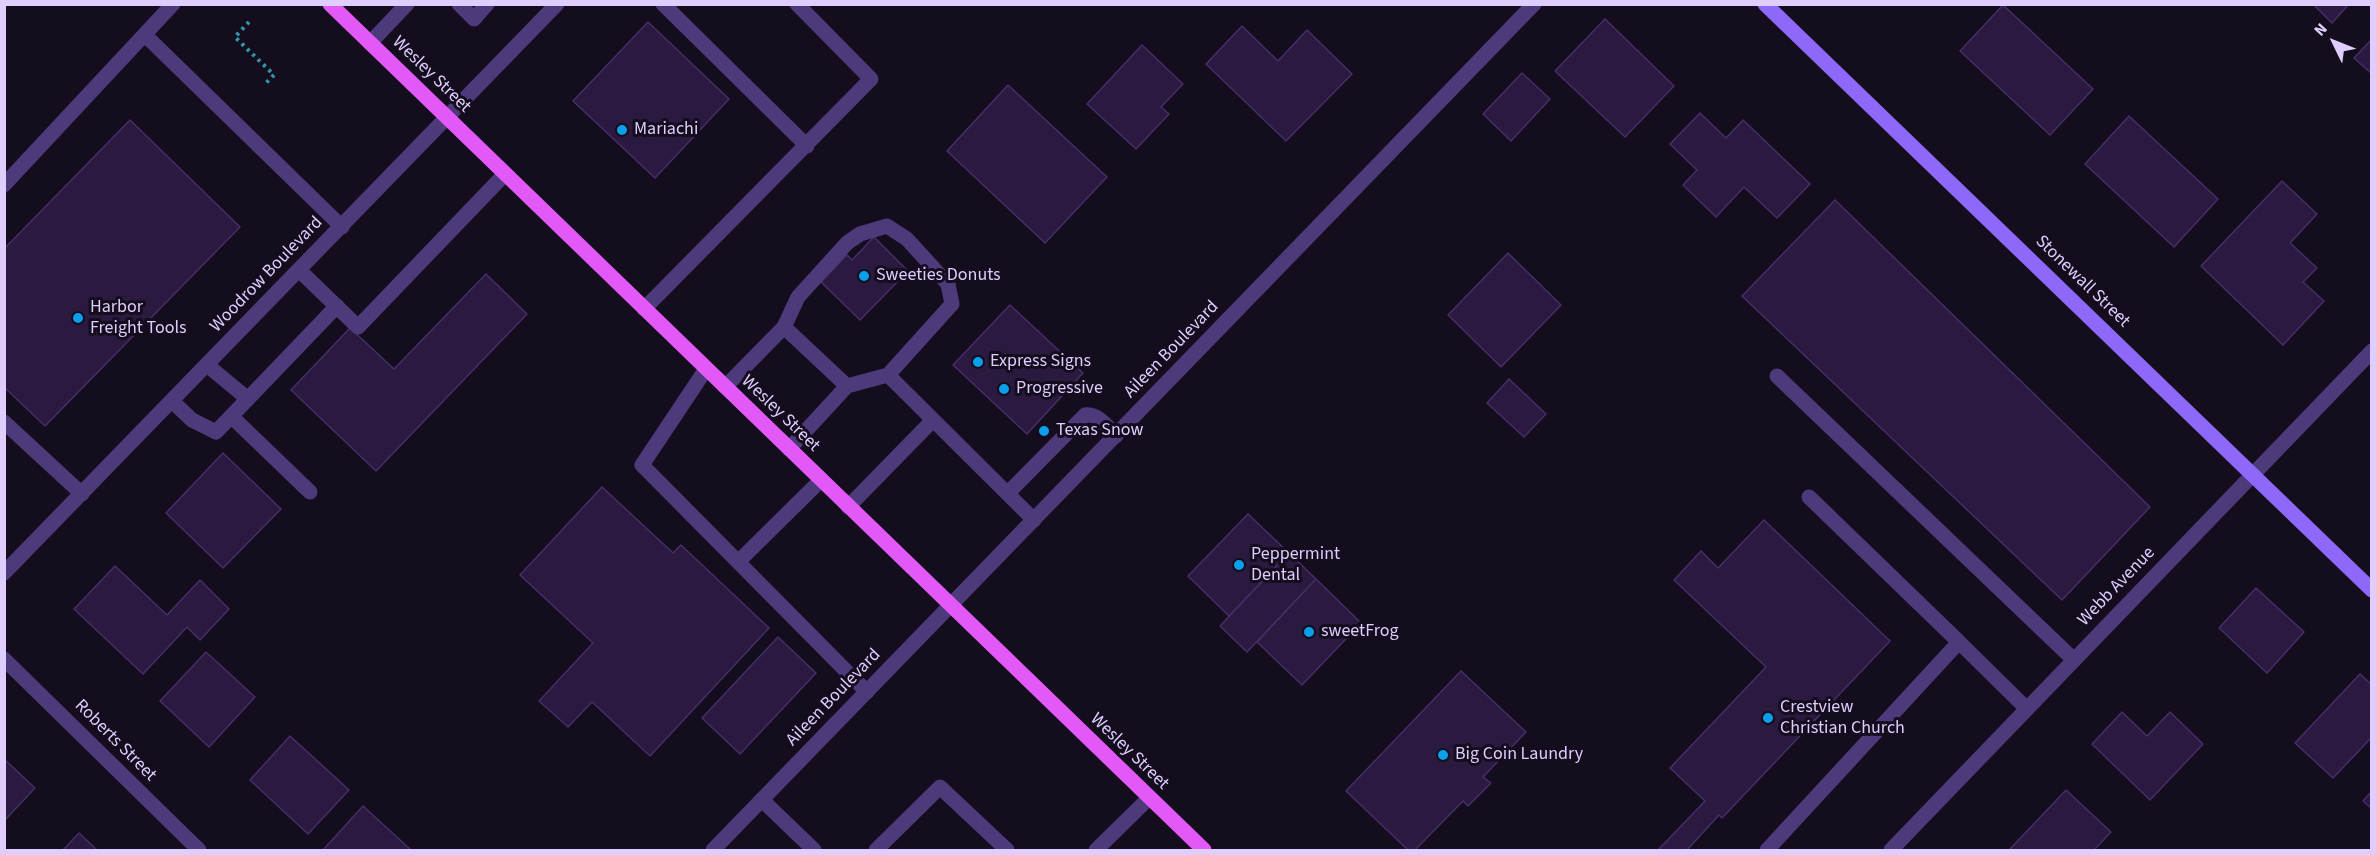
<!DOCTYPE html>
<style>
body{margin:0}
#map{position:relative;width:2376px;height:855px;overflow:hidden;background:#140d1e;font-family:"Source Sans 3",sans-serif}
canvas{display:block}
.frame{position:absolute;inset:0;border:6px solid #decdfd;pointer-events:none}
.north{position:absolute;left:2304px;top:12px;width:60px;height:60px;-webkit-text-stroke:4px #140d1e;paint-order:stroke;rotate:313deg;font-size:16px;font-weight:700;line-height:24px;text-align:center;color:#decdfd}
.north::after{content:'';display:block;margin:auto;width:21px;height:27px;background:#decdfd;clip-path:polygon(50% 0,100% 100%,50% 72%,0 100%)}
</style>
<div id="map">
<canvas width="2376" height="855"></canvas>
<div class="frame"></div>
<div class="north">N</div>
</div>
<script>
const context = document.querySelector('canvas').getContext('2d');
context.lineJoin = 'round';
function fill(path, color) { context.fillStyle = color; context.fill(path, 'evenodd'); }
function stroke(path, color, width, dash) { context.strokeStyle = color; context.lineWidth = width; context.lineCap = dash ? 'butt' : 'round'; context.setLineDash(dash || []); context.stroke(path); }
function drawText(font, color, halo, rows, align = 'center') {
  context.font = font + ' "Source Sans 3",sans-serif'; context.lineWidth = 6; context.setLineDash([]); context.textBaseline = 'middle'; context.strokeStyle = halo; context.fillStyle = color; for (const [text, x, y, turn = 0] of rows) {
    context.save(); context.translate(x, y); context.rotate((+turn || 0) * Math.PI / 180); context.textAlign = isNaN(turn) ? turn : align; if (halo) context.strokeText(text, 0, 0); context.fillText(text, 0, 0); context.restore();
  }
}
const building = new Path2D(`
 M2313,4H2349L2332,23Z
 M2003,5L2093,89L2050,135L1960,51Z
 M1605,19L1674,86L1625,137L1555,71Z
 M648,22L729,99L655,178L573,101Z
 M1242,26L1278,61L1307,30L1352,74L1286,141L1206,64Z
 M2372,39V74L2354,58Z
 M1142,45L1183,84L1161,107L1169,114L1136,149L1087,104Z
 M1522,73L1550,99L1511,141L1483,114Z
 M1008,85L1107,177L1045,243L947,151Z
 M1700,113L1726,138L1743,120L1810,184L1777,218L1744,187L1716,217L1683,185L1697,170L1670,144Z
 M2129,116L2218,199L2174,247L2085,164Z
 M130,120L240,227L45,426L4,387V249Z
 M2282,181L2317,214L2290,243L2317,268L2303,282L2324,301L2283,345L2201,266Z
 M1835,200L2150,507L2062,600L1742,296Z
 M874,237L908,271L860,320L821,282L847,255L852,260Z
 M1508,253L1561,305L1501,367L1448,315Z
 M486,274L527,314L376,471L291,390L350,328L394,369Z
 M1010,305L1083,373L1027,434L953,365Z
 M1509,379L1546,414L1524,437L1487,403Z
 M223,453L281,509L223,568L166,513Z
 M602,487L673,553L681,545L769,628L650,756L592,702L568,727L539,701L593,643L520,575Z
 M1248,514L1289,553L1229,616L1188,576Z
 M1764,520L1890,641L1722,818L1719,815L1687,850H1658L1705,801L1670,768L1766,667L1674,580L1701,551L1718,568Z
 M1289,553L1316,579L1247,652L1220,626Z
 M115,566L167,615L200,580L229,609L200,640L187,627L143,674L74,609Z
 M1316,579L1361,623L1302,685L1257,642Z
 M2256,588L2304,632L2267,673L2219,628Z
 M778,637L816,673L740,754L702,718Z
 M206,652L255,697L209,747L160,701Z
 M1461,671L1526,732L1483,777L1491,783L1468,806L1463,801L1415,850H1408L1346,791Z
 M2360,674L2372,685V737L2333,778L2295,743Z
 M2122,712L2147,736L2170,712L2203,744L2150,800L2092,744Z
 M290,736L349,790L308,834L250,780Z
 M4,759L35,788L4,821Z
 M2066,790L2111,832L2094,850H2009Z
 M2372,791V809L2363,801Z
 M363,806L411,850H323Z
 M79,833L97,850H63Z`);
fill(building, '#2a1a3f');
stroke(building, '#472d69', 1.5);
stroke(new Path2D(`
 M249,22L235,37L274,75L266,83`), '#3396ab', 4, [3, 4.5]);
stroke(new Path2D(`
 M459,4L474,19L487,4
 M663,4L807,146
 M145,35L342,227
 M370,43L407,4
 M4,185L173,4
 M299,270L358,327L505,174
 M644,309L871,79L797,4
 M784,327L847,386
 M207,365L248,399
 M706,369L642,465L867,692
 M888,375L1034,520
 M1777,376L2074,660
 M725,387L784,327L798,297L847,243L860,234L887,226L907,239L948,284L952,304L888,375L847,386L789,449
 M172,401L192,420L216,432L337,306
 M231,416L310,492
 M4,422L82,494
 M1008,493L1085,415C1098,413 1108,427 1116,436
 M1809,497L1959,642
 M848,507L933,420
 M739,561L821,480
 M762,800L814,850
 M876,850L940,787L1007,850
 M1096,850L1149,798
 M1767,850L1959,642L2027,709`), '#4c3a7b', 15);
stroke(new Path2D(`
 M4,573L557,4
 M4,659L199,850
 M713,850L1534,4
 M1891,850L2372,351`), '#4c3a7b', 15);
stroke(new Path2D(`
 M1765,4L2372,590`), '#8e68f8', 15);
stroke(new Path2D(`
 M330,4L1204,850`), '#e259f8', 15);
for (const [x, y, r, color] of [
 [622,130,6,"#0a9feb"],
 [864,276,6,"#0a9feb"],
 [78,318,6,"#0a9feb"],
 [978,362,6,"#0a9feb"],
 [1004,389,6,"#0a9feb"],
 [1044,431,6,"#0a9feb"],
 [1239,565,6,"#0a9feb"],
 [1309,632,6,"#0a9feb"],
 [1768,718,6,"#0a9feb"],
 [1443,755,6,"#0a9feb"]
]) { const dot = new Path2D(); dot.arc(x, y, r, 0, 2 * Math.PI); context.fillStyle = color; context.fill(dot); stroke(dot, '#140d1e', 2); }
drawText('18px', '#decdfd', '#140d1e', [
 ["Wesley Street",431,75,44],
 ["Woodrow Boulevard",267,275,-46],
 ["Stonewall Street",2082,282,44],
 ["Aileen Boulevard",1172,350,-46],
 ["Wesley Street",780,414,44],
 ["Webb Avenue",2117,587,-46],
 ["Aileen Boulevard",834,698,-46],
 ["Roberts Street",115,741,45],
 ["Wesley Street",1129,752,44]
]);
drawText('18px', '#decdfd', '#140d1e', [
 ["Mariachi",634,130],
 ["Sweeties Donuts",876,276],
 ["Harbor",90,308],
 ["Freight Tools",90,329],
 ["Express Signs",990,362],
 ["Progressive",1016,389],
 ["Texas Snow",1056,431],
 ["Peppermint",1251,555],
 ["Dental",1251,576],
 ["sweetFrog",1321,632],
 ["Crestview",1780,708],
 ["Christian Church",1780,729],
 ["Big Coin Laundry",1455,755]
], 'left');
</script>
